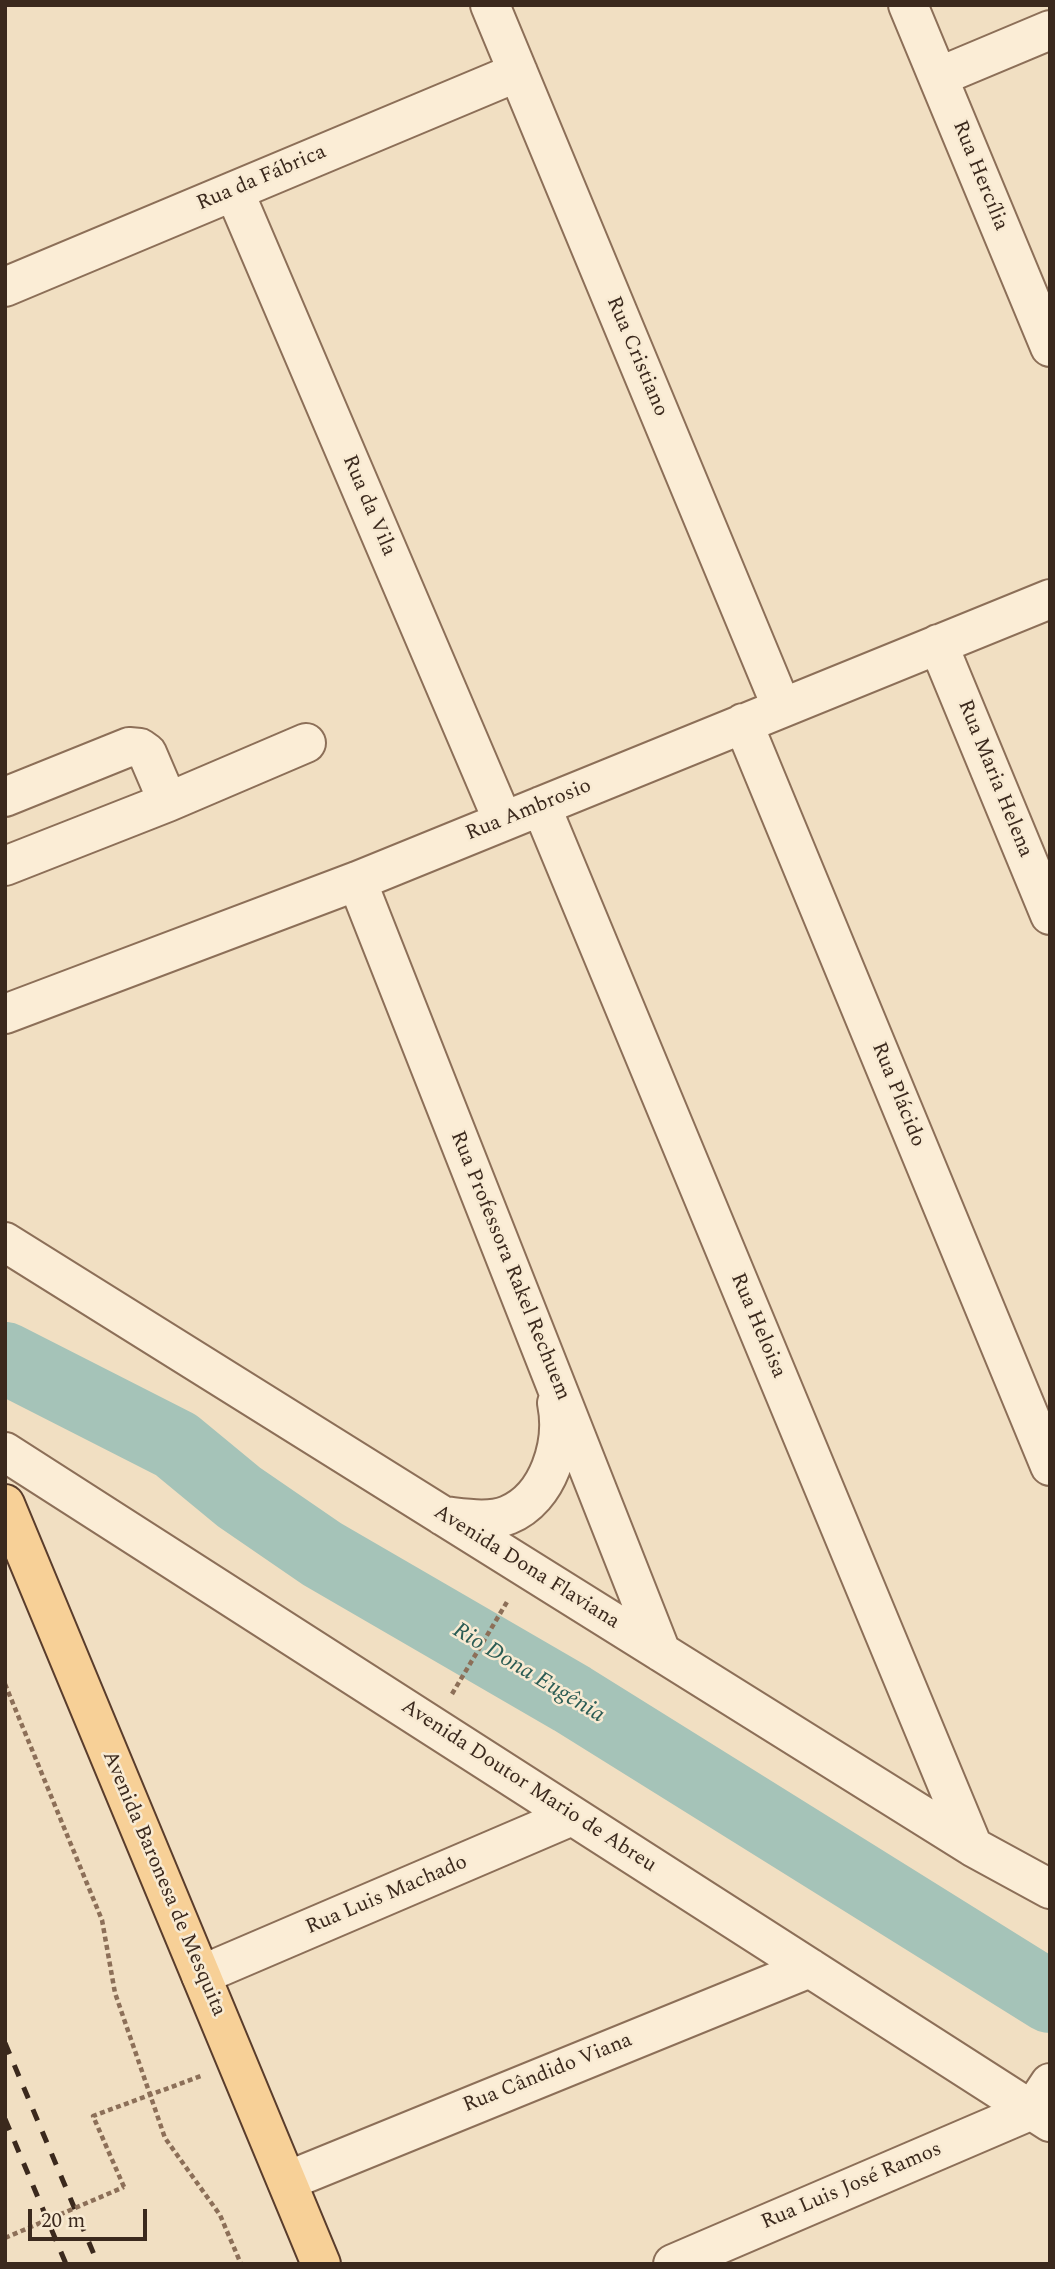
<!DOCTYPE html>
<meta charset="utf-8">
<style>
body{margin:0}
#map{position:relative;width:1055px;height:2269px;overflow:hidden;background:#f1dfc2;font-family:Spectral,serif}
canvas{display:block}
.frame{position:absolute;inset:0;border:7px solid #3b291d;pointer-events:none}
.scale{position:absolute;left:28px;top:2209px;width:119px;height:32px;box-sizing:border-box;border:4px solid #3b291d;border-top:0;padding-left:9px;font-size:21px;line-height:24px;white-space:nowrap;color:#3b291d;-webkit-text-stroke:5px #f8ead2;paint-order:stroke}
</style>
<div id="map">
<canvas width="1055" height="2269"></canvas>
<div class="frame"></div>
<div class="scale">20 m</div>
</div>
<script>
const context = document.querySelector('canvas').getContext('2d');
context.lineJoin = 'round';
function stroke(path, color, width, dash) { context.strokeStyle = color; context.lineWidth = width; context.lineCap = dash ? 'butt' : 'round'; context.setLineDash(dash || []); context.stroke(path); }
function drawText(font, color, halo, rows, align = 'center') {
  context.font = font + ' Spectral,serif'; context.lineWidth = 5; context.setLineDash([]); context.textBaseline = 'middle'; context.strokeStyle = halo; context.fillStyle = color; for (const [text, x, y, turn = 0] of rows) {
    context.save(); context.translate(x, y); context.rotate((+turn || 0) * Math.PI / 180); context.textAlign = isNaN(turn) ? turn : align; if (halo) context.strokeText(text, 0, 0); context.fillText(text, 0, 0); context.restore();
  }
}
stroke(new Path2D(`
 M5,1358L176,1445L239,1497L322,1554L572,1699L1050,1997`), '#a5c3b8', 72);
const minor = new Path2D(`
 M490,5L782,708
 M908,5L1050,347
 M938,77L1050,30
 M234,191L503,821
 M5,287L518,72
 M938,644L1050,915
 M743,723L1050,1466
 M5,797L129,747L140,748L147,753L168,802L5,866
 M168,802L306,743
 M541,806L973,1847
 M357,881L661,1652
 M5,1014L357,881L1050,599
 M5,1242L973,1847L1050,1889
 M5,1452L1050,2122
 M443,1516C463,1518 489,1523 508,1515C549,1498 565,1443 557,1403
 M201,1975L572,1816
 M287,2181L810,1968
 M673,2264L1032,2110L1050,2083`);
const major = new Path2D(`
 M5,1504L321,2264`);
stroke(minor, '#8c6f58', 42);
stroke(major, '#5a3d2c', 42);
stroke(new Path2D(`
 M5,1684L102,1920L115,1993L165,2138L220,2215L241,2264
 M452,1694L507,1602
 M124,2187L93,2116L201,2076`), '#8c6f58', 4.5, [5, 3.5]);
stroke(minor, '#fbedd6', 38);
stroke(major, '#f7d097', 38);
stroke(new Path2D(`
 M5,2043L98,2264
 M5,2119L66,2264`), '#3b291d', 5, [12, 12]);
stroke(new Path2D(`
 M5,2238L124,2187`), '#8c6f58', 4.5, [5, 3.5]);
drawText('21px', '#3b291d', '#f8ead2', [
 ["Rua Hercília",979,176,68],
 ["Rua da Fábrica",262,179,-23],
 ["Rua Cristiano",636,357,67],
 ["Rua da Vila",368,506,67],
 ["Rua Maria Helena",994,779,68],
 ["Rua Ambrosio",529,811,-22],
 ["Rua Plácido",897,1095,68],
 ["Rua Professora Rakel Rechuem",509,1266,68],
 ["Rua Heloisa",757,1326,67],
 ["Avenida Dona Flaviana",526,1568,32],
 ["Avenida Doutor Mario de Abreu",528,1787,33],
 ["Avenida Baronesa de Mesquita",163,1884,67],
 ["Rua Luis Machado",387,1896,-23],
 ["Rua Cândido Viana",548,2074,-22],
 ["Rua Luis José Ramos",852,2187,-23]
]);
drawText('italic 23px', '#2b5c54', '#f8ead2', [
 ["Rio Dona Eugênia",528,1674,31]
]);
</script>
